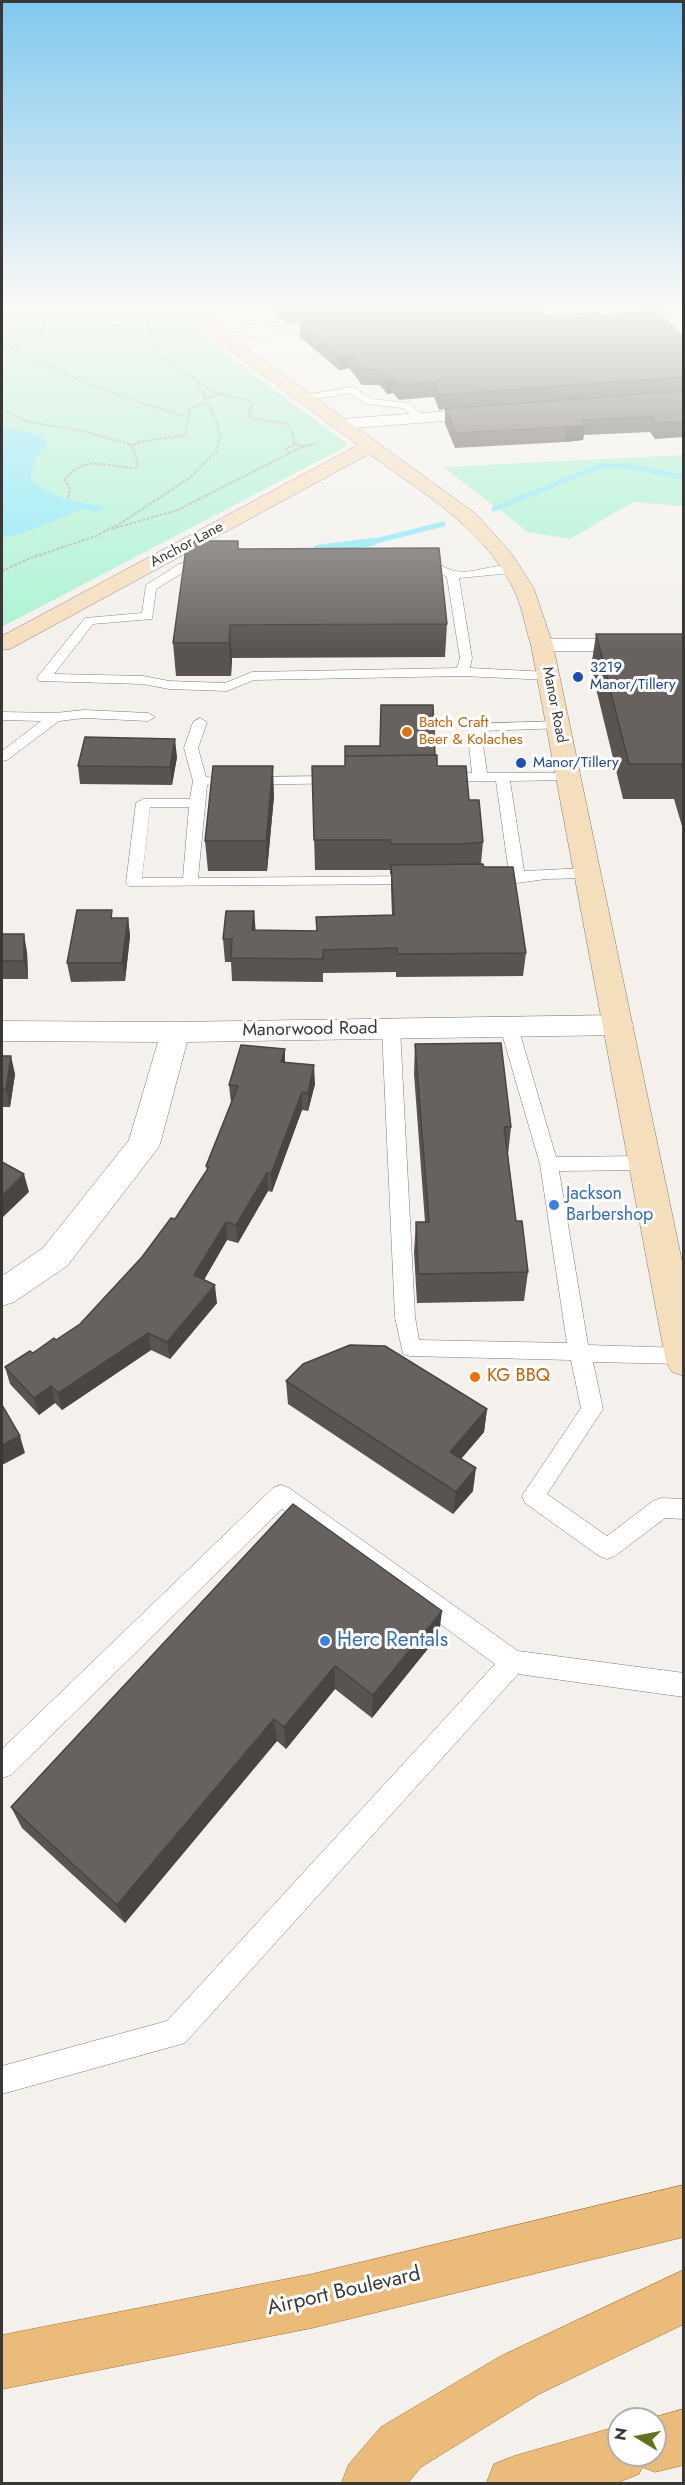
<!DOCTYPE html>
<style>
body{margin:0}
#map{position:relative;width:685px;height:2485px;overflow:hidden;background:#f4f1ec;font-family:Jost,sans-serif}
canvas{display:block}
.frame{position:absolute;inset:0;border:3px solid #3a3836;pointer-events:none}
.north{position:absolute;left:607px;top:2407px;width:60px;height:60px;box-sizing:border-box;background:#fff;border:2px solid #b0afaf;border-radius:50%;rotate:280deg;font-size:16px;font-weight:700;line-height:24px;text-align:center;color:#3a3836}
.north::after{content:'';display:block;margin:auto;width:21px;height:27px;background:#65721d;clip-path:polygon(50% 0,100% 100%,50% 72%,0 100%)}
</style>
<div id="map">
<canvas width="685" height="2485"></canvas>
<div class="frame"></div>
<div class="north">N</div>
</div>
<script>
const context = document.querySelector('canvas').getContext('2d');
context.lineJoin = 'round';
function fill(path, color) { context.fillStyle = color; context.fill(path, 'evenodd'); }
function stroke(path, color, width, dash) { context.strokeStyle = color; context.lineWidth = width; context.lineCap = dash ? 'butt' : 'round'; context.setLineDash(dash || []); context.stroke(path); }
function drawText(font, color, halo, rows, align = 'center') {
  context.font = font + ' Jost,sans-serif'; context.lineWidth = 6; context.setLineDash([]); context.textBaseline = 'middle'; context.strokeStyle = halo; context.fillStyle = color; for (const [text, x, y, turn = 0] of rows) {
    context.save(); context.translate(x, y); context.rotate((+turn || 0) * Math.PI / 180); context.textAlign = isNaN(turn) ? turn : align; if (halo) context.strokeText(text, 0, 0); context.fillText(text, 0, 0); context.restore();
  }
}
fill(new Path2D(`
 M2,303H178L220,350L346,443L345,447L2,627Z
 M683,455V506L633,502L570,539L528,532L443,467Z`), '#a9f3d2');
fill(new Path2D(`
 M2,428C15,430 43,431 47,445C36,455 31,463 31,479C51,499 77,502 104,507L96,512L82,509L35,529L2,538Z`), '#83e9f6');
stroke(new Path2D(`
 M494,509L600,466H626L684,477
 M364,544L443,524`), '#83e9f6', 5);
stroke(new Path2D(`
 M318,549L372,542`), '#83e9f6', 8);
const lane = new Path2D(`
 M353,387L372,399L410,403L425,418L416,420L403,408L365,404L351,393L305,401L300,398L305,395Z
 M209,558L213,559V565L187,570L156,589L152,619L93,624L54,674L143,676L169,681L225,683L252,672L457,668L460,658L447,577L429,567L417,568L411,564C426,551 440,568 455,571C472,575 497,562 516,566L518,569L512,573L459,578L472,658L470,668L548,672L555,676L548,680L463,676L254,680L227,691L169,689L143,684L39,681L37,678L39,675L85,618L142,613L146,585L179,564Z
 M84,710L148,713L155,717L148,721L84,718L59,721L7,760L2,761V751L41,721L2,720V712L55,713Z
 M200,718L207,722L198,748L206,777L217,778L219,781L217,784L207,785L198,878L416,876L421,878L424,881L421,884L129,886L126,883L136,803L143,799H190L193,781L184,748L193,722ZM150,807H189L183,878H142Z
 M558,721L563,722L565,725L563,728L481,731L487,773H573L575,776L573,779L568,780L510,781L524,871L587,868L595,873L587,878L546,879L517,883L483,882L480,879L483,876L509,873L496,781L442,782L435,778L442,774L472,773L467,727L469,724Z
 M338,776L345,780L343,783L247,785L240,781L247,777Z
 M509,1021L515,1023L518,1027L556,1157L644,1156L651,1158L653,1163L651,1168L644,1170L559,1171L588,1345L684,1348L682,1364L593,1362L603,1409L547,1494L607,1536L653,1501L661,1498L684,1499V1519L665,1518L615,1556L607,1559L599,1556L525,1503L522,1496L581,1408L571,1360L410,1356L403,1354L395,1317L382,1029L385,1025H397L400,1029L415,1317L419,1340L567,1343L540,1164L500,1027L503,1023Z
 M281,1485L289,1488L518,1651L684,1673V1697L518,1674L185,2043L2,2094V2066L167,2021L495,1664L282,1509L11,1775L2,1778V1749L273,1488Z`);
const street = new Path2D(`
 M642,303H684V310L500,322L492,317L500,312Z
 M343,322L348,324L351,327L348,330L219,340L211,335L219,330Z
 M490,408L496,409L499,413L496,417L341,429L335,428L332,424L335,420L341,419Z
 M542,639H684V651H542L534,650L531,645L534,640Z
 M619,1015L629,1018L633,1025L629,1032L619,1035L187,1042L160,1144L155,1152L67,1266L14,1302L2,1306V1276L43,1248L129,1140L158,1042L2,1041V1021L175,1022Z`);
const secondary = new Path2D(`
 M184,303H199L225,332L476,514L512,554L534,589L553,645L684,1271V1376L672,1372L666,1362L531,645C525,627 522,605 513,588C483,528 422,492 369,454L10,649L2,650V636L358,445L213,338Z`);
const primary = new Path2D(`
 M684,2185V2237L312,2328L2,2389V2335L312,2274Z
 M684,2270V2324L539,2394L421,2467L407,2484H341L349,2464L381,2427L501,2356Z
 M684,2409V2465L655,2472L642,2467L639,2474L614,2484H486L494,2464L514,2456L619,2426V2455H655V2419H648Z`);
stroke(lane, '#807d79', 1);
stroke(street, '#807d79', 1);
stroke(secondary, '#807d79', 1);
stroke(primary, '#a57127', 1);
stroke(new Path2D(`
 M41,340L45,318L42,309
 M2,344C61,373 122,400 186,416
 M2,350L63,335L148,320
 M203,398L218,395
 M2,409L29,422L78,430L133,445
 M304,446L318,443
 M290,454L286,449L294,444
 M68,498L70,489L65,480C84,453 108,468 136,468L138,464L132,446L140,442L185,435L190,408L206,402
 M112,529L178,510L304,446L294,444L292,431L287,424L253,418L248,414L253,404L249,401L214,392L196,380
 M2,571L28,559L96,536L121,523L191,477L216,451L220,438L217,422L196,380L155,352L143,303`), '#b3b0ac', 2, [3, 1.5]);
fill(lane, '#fff');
fill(street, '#fff');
fill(secondary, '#f5debc');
fill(primary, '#ebbc79');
fill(new Path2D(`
 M264,303H529L528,308L286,323Z
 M544,315H601L684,336V437L655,439L650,432L584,435L583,440L565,442L455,448L445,424V409L439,410L434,397L399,400L393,393L387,394L380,385H362L349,368L339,370L300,337V323Z
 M238,541V549L447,624L445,657L232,658L231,676H176L173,643Z
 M596,634H684V833L674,799H623L591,668Z
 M435,755L437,766L469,800L483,842L481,864L484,867L526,953L523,976L396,977V972L323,973V982L232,981L231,962H225L223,939L254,911L255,930L317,931L392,915L391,888V874H390V870H315L312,766H345Z
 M177,757L172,785L80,784L78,766Z
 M274,796L267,871H208L205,841Z
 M113,918H128L130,936L125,981L71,982L67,963Z
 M2,934L27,952L28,979H2Z
 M415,1044L511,1127L508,1155L516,1221L528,1272L524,1301L417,1303L414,1252L416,1222H425L414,1074Z
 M2,1056L15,1074L10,1107H2Z
 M285,1062L315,1084L308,1111L302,1110L272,1192L268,1191L238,1243L227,1240L204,1280L217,1303L170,1359L151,1350L62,1410L55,1403L39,1415L10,1384L5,1367L56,1340L80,1324L142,1257L175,1219L207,1171L206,1166L231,1103L229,1085Z
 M286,1381L487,1409L484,1432L461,1459L473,1491L453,1514L288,1404Z
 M293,1504L439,1635L372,1718L335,1689L286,1749L277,1741L125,1923L22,1828L11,1807Z`), '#595452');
fill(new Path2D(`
 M349,354V368L339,370V356Z
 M394,378L393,393L387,394V379Z
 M585,425L583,440L565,442L566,427Z
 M230,625L232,658L231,676L229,643Z
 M175,739L177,757L172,785L170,767Z
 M273,766L274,796L267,871L266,841Z
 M254,911L256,934L252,930Z
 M128,918L130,936L125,981L122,963Z
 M24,934L27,952L28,979L24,961Z
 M285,1049V1068L281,1062Z
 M11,1056L15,1074L10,1107L6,1089Z
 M314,1065L315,1084L308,1111V1093Z
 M302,1092V1110L272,1192L271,1174Z
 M267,1173L268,1191L238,1243L236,1225Z
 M24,1174L29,1192L2,1218V1196Z
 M226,1222L227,1240L196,1293L194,1275Z
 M215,1285L217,1303L170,1359L167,1342Z
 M148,1333L151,1350L62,1410L58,1393Z
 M51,1386L55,1403L39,1415L34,1398Z
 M487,1409L484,1432L448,1474L450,1452Z
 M20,1436L25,1453L2,1465V1445Z
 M476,1468L473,1491L453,1514L456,1492Z
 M442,1611L439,1635L372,1718L373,1695Z
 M335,1666V1689L286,1749L284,1727Z
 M274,1719L277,1741L125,1923L117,1905Z`), '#484542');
const building = new Path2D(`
 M539,308L544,315L599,313L601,315L658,311L682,336H684V377L439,395L434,382L399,385L394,378L387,379L380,370H362L349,354L339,356L300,323Z
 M684,391V422L657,423L652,417L583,420L585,425L566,427L456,433L445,409Z
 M187,541H238V549L439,548L447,624L230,625L229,643H173Z
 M596,634H684V772L681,764H629Z
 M381,705H433L435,755L345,756V746H380Z
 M85,737L175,739L170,767L78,766Z
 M437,755V766H466L469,800H479L483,842L464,844H391L390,840H314L312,766H345V756Z
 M213,766H273L266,841H205Z
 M483,864L484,867H513L526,953L397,954V948L323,950V959L231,958L232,939H223L226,911H254L252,930L317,931L316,917L394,915L391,865Z
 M77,910H112L111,918H128L122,963H67Z
 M2,934H24V961H2Z
 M501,1043L511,1127H504L516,1221H522L528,1272L418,1274L416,1222H429L415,1044Z
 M241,1045L285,1049L281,1062L314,1065L308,1093L302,1092L271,1174L267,1173L236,1225L226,1222L194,1275L215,1285L167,1342L148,1333L58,1393L51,1386L34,1398L5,1367L30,1351L33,1353L54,1338L56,1340L80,1324L142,1257L171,1218L175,1219L209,1167L206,1166L238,1086L229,1085Z
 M2,1056H11L6,1089H2Z
 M2,1162L24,1174L2,1196Z
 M350,1345L385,1346L487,1409L450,1452L476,1468L456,1492L286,1381L303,1364Z
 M2,1405L20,1436L2,1445Z
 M293,1504L442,1611L373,1695L335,1666L284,1727L274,1719L117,1905L11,1807Z`);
fill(building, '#67625f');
stroke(building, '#484542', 1.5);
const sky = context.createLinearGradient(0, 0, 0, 651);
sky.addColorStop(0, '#7fc9ee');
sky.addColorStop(0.47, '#faf9f6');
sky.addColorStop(1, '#faf9f600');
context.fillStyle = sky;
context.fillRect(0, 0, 685, 651);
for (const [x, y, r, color] of [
 [578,677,6,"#1a4fb4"],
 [407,732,6,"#e8710a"],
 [521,763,6,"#1a4fb4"],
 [554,1205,6,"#3f7fe0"],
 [475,1377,6,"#e8710a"],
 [325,1641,6,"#3f7fe0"]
]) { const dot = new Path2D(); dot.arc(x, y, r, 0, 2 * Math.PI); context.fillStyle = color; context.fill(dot); stroke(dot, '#fff', 2); }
drawText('15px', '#3a3836', '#fff', [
 ["Anchor Lane",187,545,-28],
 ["Manor Road",554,705,79]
]);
drawText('15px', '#164399', '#fff', [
 ["3219",590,668],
 ["Manor/Tillery",590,685],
 ["Manor/Tillery",533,763]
], 'left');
drawText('15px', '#c56008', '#fff', [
 ["Batch Craft",419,723],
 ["Beer & Kolaches",419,740]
], 'left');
drawText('18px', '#3a3836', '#fff', [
 ["Manorwood Road",310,1030,-1]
]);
drawText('18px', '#366cbe', '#fff', [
 ["Jackson",566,1195],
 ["Barbershop",566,1216]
], 'left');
drawText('18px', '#c56008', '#fff', [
 ["KG BBQ",487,1377]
], 'left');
drawText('21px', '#366cbe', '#fff', [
 ["Herc Rentals",337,1641]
], 'left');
drawText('21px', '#3a3836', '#fff', [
 ["Airport Boulevard",344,2292,-13]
]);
</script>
